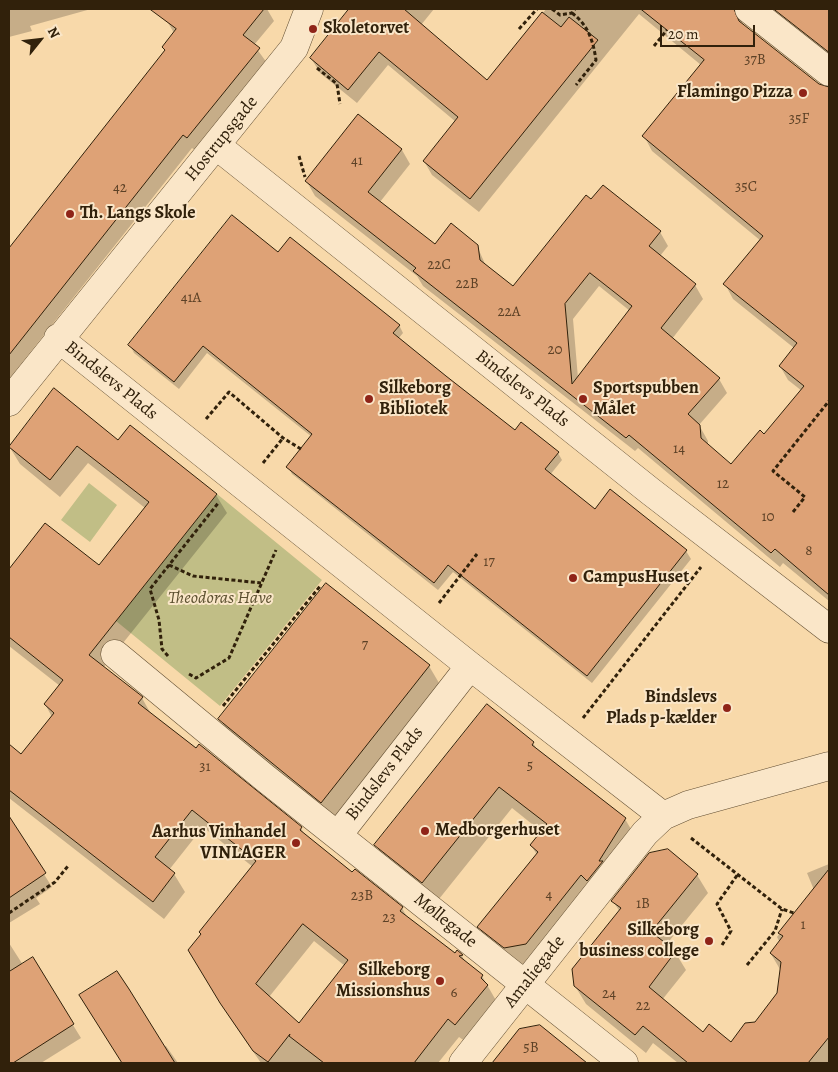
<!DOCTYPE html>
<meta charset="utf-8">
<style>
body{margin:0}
#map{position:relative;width:838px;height:1072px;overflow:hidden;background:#f8d9aa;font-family:Alegreya,serif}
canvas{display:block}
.frame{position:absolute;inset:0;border:10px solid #31210b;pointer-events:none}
.north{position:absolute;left:15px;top:15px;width:50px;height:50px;-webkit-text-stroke:4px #fae6c8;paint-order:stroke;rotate:61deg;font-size:14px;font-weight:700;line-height:20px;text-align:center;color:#31210b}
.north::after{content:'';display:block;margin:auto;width:18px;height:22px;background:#31210b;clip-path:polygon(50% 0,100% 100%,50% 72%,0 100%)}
.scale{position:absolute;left:660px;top:25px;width:95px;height:22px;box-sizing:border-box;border:2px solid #31210b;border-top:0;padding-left:6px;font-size:15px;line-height:18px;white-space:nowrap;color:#31210b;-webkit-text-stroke:4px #fae6c8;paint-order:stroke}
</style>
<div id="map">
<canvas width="838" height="1072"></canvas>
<div class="frame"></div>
<div class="north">N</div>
<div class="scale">20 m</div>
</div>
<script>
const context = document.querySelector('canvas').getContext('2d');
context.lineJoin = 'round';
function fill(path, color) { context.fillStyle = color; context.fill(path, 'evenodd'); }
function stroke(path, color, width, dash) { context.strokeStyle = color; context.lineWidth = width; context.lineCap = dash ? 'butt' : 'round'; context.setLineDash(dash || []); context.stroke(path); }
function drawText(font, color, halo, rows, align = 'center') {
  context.font = font + ' Alegreya,serif'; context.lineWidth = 4; context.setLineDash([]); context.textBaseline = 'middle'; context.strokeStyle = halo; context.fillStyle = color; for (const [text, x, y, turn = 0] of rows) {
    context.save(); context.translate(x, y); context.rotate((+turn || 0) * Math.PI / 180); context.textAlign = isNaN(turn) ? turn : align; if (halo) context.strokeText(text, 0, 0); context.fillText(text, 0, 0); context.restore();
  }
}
fill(new Path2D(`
 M89,483L117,505L90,542L61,520Z
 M217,494L322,580L220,706L116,621Z`), '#c1be86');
fill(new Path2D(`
 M9,9H91L30,26L32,31L9,37Z
 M177,9H267L274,21L254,45L267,63L196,151L192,148L9,379V249L166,51L163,47L174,33L167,21Z
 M350,9H434L421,25L487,82L546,9H752L745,14L741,24L819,85L829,88V601L783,563L780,567L638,448L635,451L423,286L417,276L315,196L307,182L359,116L402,150L410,164L380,202L435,246H477L486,266L513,287L591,200L660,232L668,246L660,256L695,285L703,299L672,339L719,379L727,393L699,425L708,441V446L732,466L764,436L802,391L788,380L780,366L794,348L733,299L725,284L761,241L652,151L644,136L701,65L639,14L479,212L432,175L424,161L456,122L388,65L357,103L320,73L311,58ZM599,286L630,311L578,378L573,319Z
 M763,9H829V59Z
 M278,254L399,325L403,333L398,339L515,432L558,453L562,460L550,475L595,510L611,491L686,551L691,559L592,683L453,572L438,590L292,474L288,467L312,437L207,353L179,389L134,353L130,345Z
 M54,390L118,442L131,427L216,495L227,513L103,668L142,698L151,714L301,828L305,836L352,874L402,908L407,917L455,955L457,952L462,956L467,965L482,976L498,1004L466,1042L459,1037L438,1063H261L232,1021L200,969L253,867L203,827L169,870L174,874L185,892L164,919L9,798V746L21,756L52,717L45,704L60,686L9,646V571L45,524L99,567L145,508L88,463L60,497L20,464L9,446ZM314,941L345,966L300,1025L269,997Z
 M326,585L429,666L442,688L334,824L233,741L220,719Z
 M533,743L538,751L625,819L638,841L538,966L518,969L491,949L479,927L537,855L531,845L542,832L512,808L435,904L388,867L376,845Z
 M16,830L52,887L36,898L40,904L9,923V835Z
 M829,864V1063H678L653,1043L646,1053L586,1004L575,986L620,912L613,901L697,875L708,893L666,945L675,952L686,970L662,1000L703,1034L731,1044L755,1024L778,994L781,971L771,954L780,943L777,937L814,890L807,873Z
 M9,943L23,965L32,959L81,1038L41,1063H9Z
 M87,1006L163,1047L166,1046L178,1063H123Z
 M540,1026L585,1063H493L520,1030Z`), '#0003');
const building = new Path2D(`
 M150,9H264L243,35L260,48L187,138L183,135L9,355V248L165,50L162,47L176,29Z
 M349,9H404L487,80L542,12L561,27L569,17L598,40L470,199L423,161L458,117L379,52L348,90L310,58Z
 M641,9H734L739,21L819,84L829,87V595L775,549L771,553L629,435L626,438L413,271L416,268L305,181L358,114L402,149L368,192L435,244L451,223L478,245L480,260L513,286L586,195L591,199L603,185L661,231L649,246L696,284L661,328L720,378L688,414L700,425L701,438L731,464L760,430L764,434L804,386L779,366L797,343L723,284L763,236L642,136L704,60ZM590,273L632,306L572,384L565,304Z
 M774,9H829V52Z
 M232,215L278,252L290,237L400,325L393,333L446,376L515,430L521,422L559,452L545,469L595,509L610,489L687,550L587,676L448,565L434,583L286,467L312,434L203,346L174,382L128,345Z
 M54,388L118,440L130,425L217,494L89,655L143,697L138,703L196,748L199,744L302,827L300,830L352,872L355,869L403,907L400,911L455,953L457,950L463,955L459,956L483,975L481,978L488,985L455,1025L448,1019L414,1063H324L289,1036L290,1034L268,1062L253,1051L220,1003L188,950L201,934L199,932L256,861L192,810L155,857L175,873L153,902L9,790V744L21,754L54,713L44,704L63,680L9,637V569L45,523L99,565L149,502L77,446L50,480L9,447ZM303,924L348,960L299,1023L256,984Z
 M326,583L430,665L321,803L218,719Z
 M487,704L534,742L532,745L626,818L599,861H603L587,881L581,875L526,944L504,948L477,927L538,852L530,845L547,824L499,787L422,883L374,845Z
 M9,816L46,873L9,898Z
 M668,849L698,874L651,932L676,951L649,987L703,1032L709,1024L731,1042L745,1023L755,1022L777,993L781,962L770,953L783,936L778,933L829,869V1037L808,1063H688L643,1026L635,1035L574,986L572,969L621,908L611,901L649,853Z
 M33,957L74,1024L13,1063H9V972Z
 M117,971L129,989L175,1063H122L79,995Z
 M540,1025L587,1063H492L519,1029Z`);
fill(building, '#dea276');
stroke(building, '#31210b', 1);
const minor = new Path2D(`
 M749,9L829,72
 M217,146L650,491L829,629
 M58,338L470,666L663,816
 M9,402L294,48L309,9
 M115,654L265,778L624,1063
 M338,835L470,666
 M463,1063L645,833L663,816L688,805L829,766`);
stroke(minor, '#634f33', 29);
stroke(new Path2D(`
 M552,9L560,15L572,13L575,9
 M572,13C588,25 593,40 596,60L576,85
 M519,29L537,9
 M654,46L667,30
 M317,68L337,84L340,104
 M299,156L305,177
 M206,419L229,392L283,438L301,449
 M263,463L283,438
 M793,512L805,497L773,471L829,401
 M169,565L193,576L261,583
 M439,603L477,554
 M168,656L162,649L159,620L150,589L219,502
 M189,674L196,678L229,658L276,550
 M223,706L321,585
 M583,718L701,567
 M691,838L782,909L794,913
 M9,913L55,882L68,866
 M722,945L731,931L717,904L738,874
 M747,965L775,931L782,909`), '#31210b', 3, [4, 2.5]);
stroke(minor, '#fae6c8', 28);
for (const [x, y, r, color] of [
 [313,29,5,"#8f2418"],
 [803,93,5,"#8f2418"],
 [70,214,5,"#8f2418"],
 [369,399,5,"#8f2418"],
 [583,399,5,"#8f2418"],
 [573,578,5,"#8f2418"],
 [727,708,5,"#8f2418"],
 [425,831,5,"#8f2418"],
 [296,843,5,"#8f2418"],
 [709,941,5,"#8f2418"],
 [440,981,5,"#8f2418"]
]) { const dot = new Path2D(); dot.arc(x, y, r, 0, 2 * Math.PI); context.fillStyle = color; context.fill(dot); stroke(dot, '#fae6c8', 2); }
drawText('15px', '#5c4126', null, [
 ["37B",755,60],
 ["35F",799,119],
 ["41",357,161],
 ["35C",746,187],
 ["42",120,188],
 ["22C",439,265],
 ["22B",467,284],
 ["41A",191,298],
 ["22A",509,312],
 ["20",555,350],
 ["14",679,449],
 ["12",723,484],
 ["10",768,517],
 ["8",809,551],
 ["17",489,562],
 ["7",365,645],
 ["5",530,766],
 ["31",205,767],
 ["4",549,895],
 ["23B",362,896],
 ["1B",643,904],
 ["23",389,918],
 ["1",803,925],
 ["6",454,993],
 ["24",609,994],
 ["22",643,1006],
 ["5B",531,1048]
]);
drawText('bold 18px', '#31210b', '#fae6c8', [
 ["Skoletorvet",323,29],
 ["Flamingo Pizza",793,93,"right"],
 ["Th. Langs Skole",80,214],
 ["Silkeborg",379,389],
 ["Bibliotek",379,410],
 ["Sportspubben",593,389],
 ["Målet",593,410],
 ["CampusHuset",583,578],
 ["Bindslevs",717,698,"right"],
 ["Plads p-kælder",717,719,"right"],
 ["Medborgerhuset",435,831],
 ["Aarhus Vinhandel",286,833,"right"],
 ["VINLAGER",286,854,"right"],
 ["Silkeborg",699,931,"right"],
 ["business college",699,952,"right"],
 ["Silkeborg",430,971,"right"],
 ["Missionshus",430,992,"right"]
], 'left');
drawText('18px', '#31210b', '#fae6c8', [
 ["Hostrupsgade",222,139,-51],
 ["Bindslevs Plads",111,381,39],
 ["Bindslevs Plads",522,389,38],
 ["Bindslevs Plads",385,774,-52],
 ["Møllegade",445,921,39],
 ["Amaliegade",535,972,-52]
]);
drawText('italic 18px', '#5c5030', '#fae6c8', [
 ["Theodoras Have",220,599]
]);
</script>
